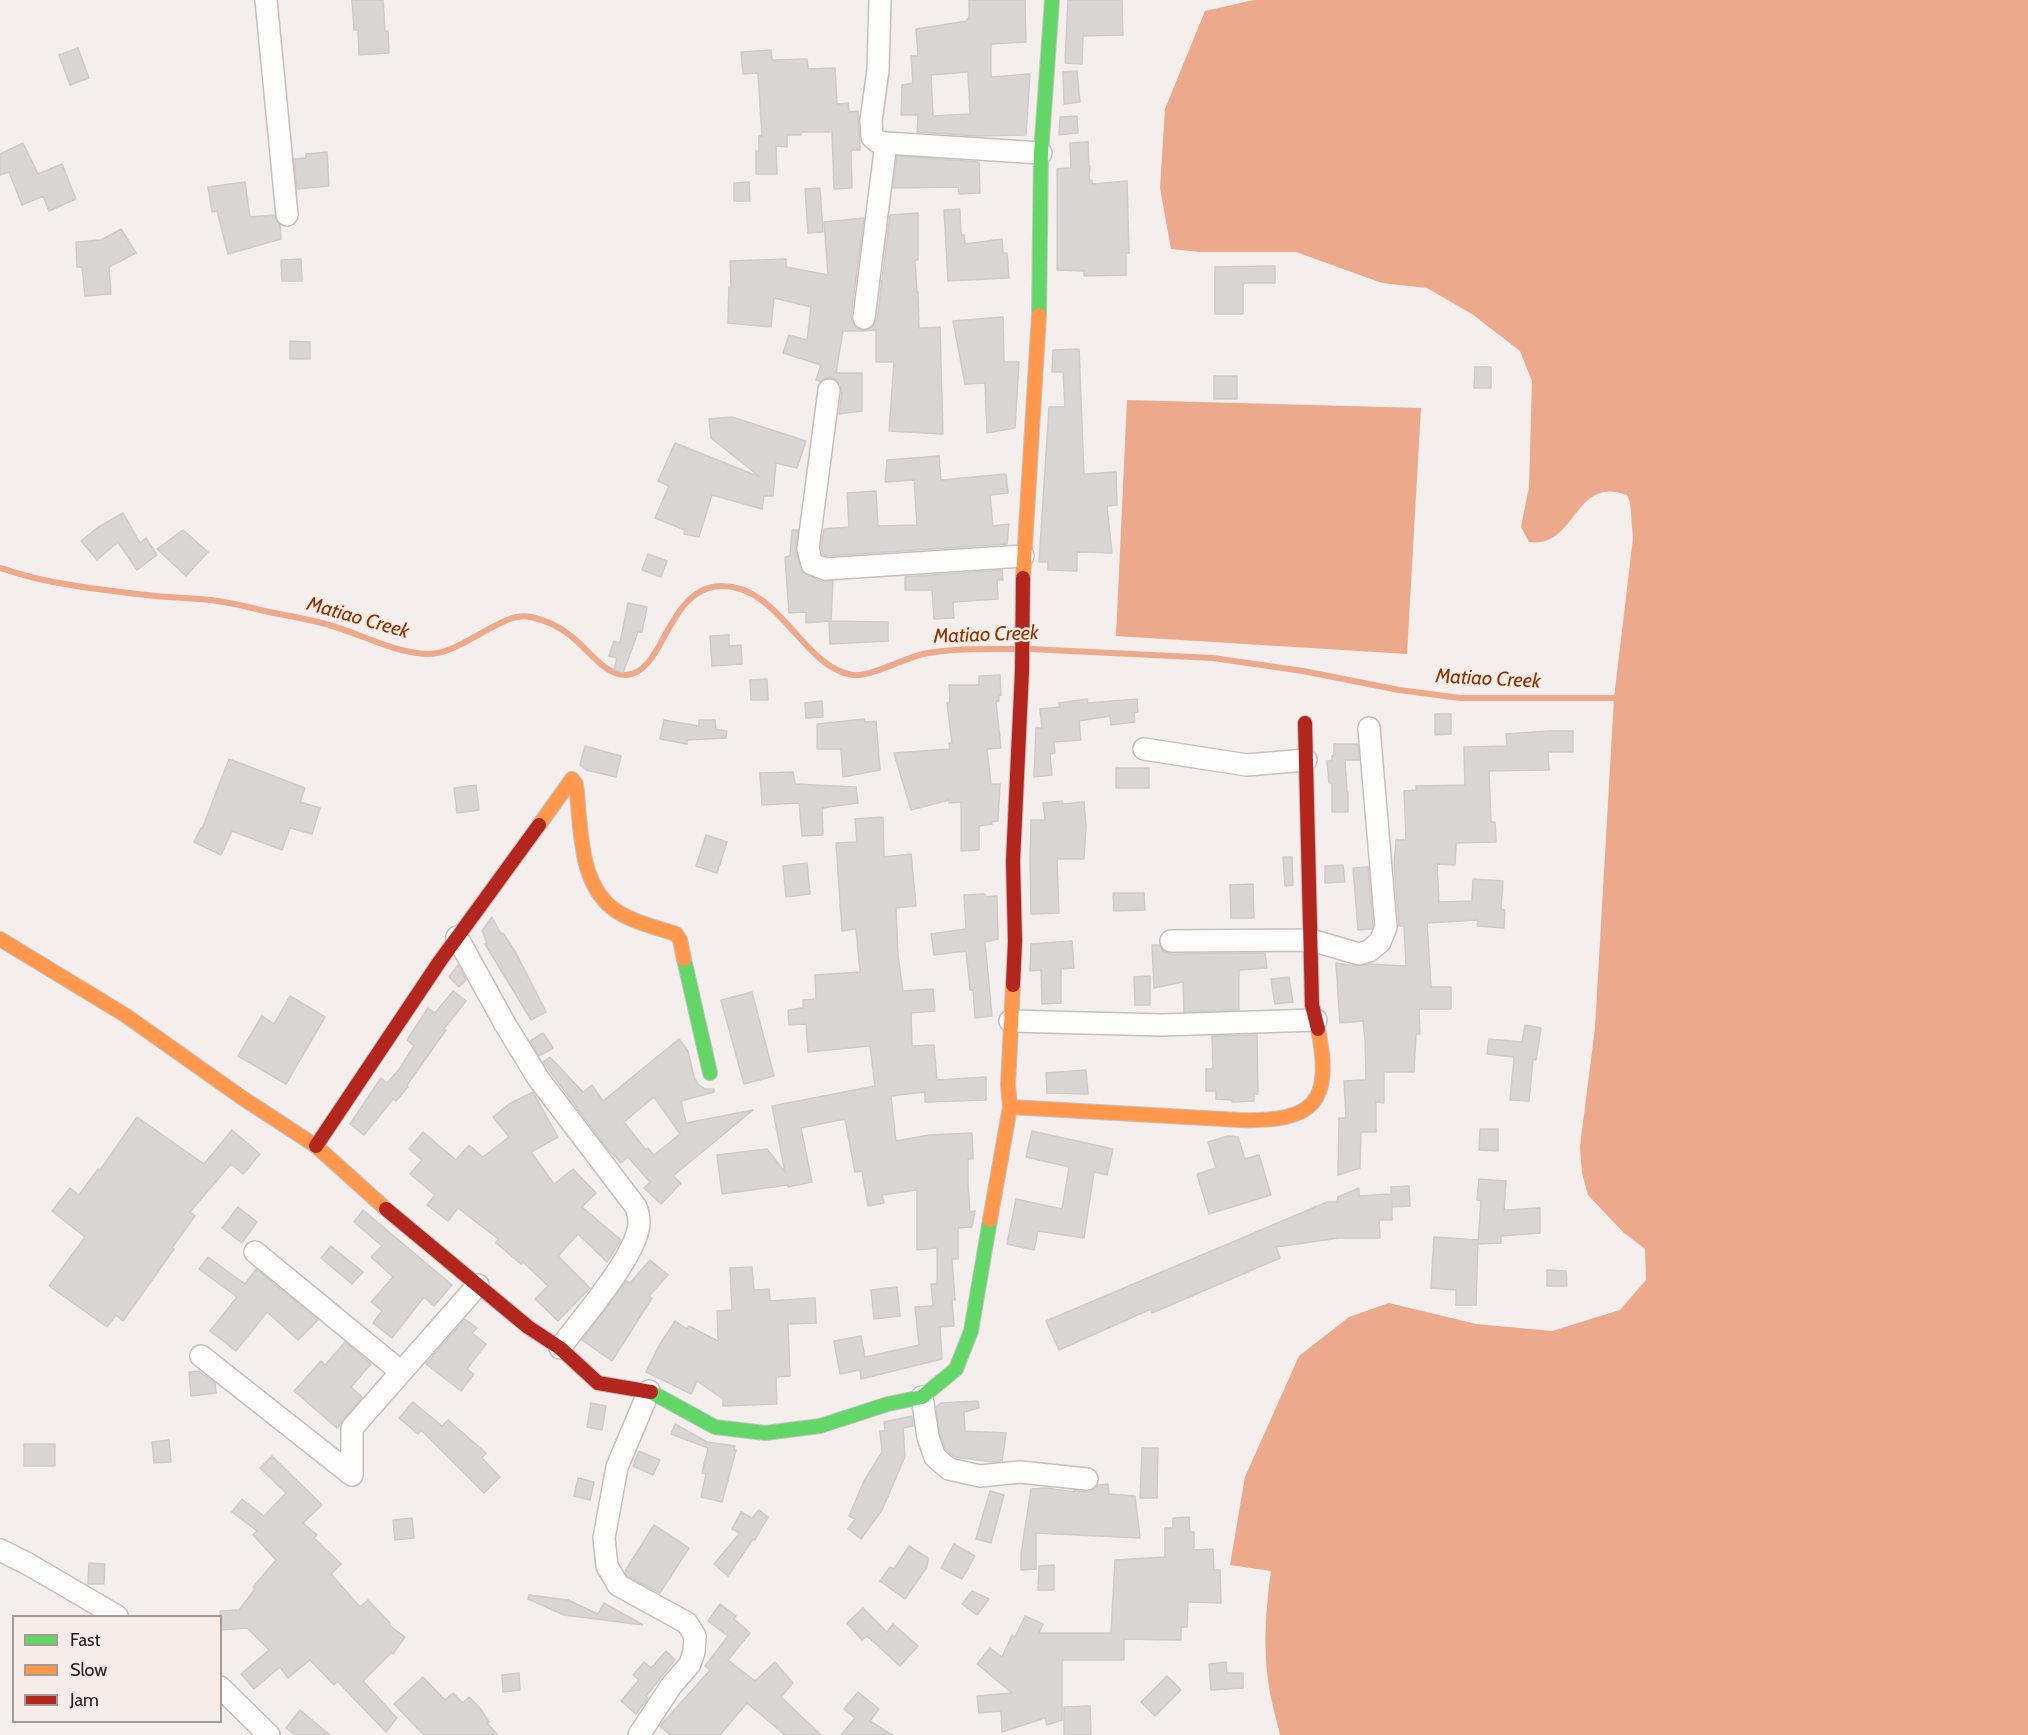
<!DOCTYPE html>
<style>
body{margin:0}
#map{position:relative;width:2028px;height:1735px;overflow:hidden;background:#f4eeec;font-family:Cabin,sans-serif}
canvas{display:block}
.legend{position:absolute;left:12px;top:1615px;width:210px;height:108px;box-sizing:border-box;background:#f7ede8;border:2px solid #a39b98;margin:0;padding:8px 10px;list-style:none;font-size:18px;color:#252120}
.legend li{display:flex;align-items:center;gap:12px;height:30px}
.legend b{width:30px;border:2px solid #a39b98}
</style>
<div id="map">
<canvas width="2028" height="1735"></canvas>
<ul class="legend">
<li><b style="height:8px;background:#63d668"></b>Fast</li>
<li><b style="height:8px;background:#ff974d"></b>Slow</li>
<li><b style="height:8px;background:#b3261e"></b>Jam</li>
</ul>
</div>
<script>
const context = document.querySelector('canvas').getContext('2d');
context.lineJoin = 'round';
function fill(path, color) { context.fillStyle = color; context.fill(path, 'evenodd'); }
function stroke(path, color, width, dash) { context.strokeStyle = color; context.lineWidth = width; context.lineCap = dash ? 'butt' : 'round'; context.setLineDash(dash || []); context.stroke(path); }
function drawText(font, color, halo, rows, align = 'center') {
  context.font = font + ' Cabin,sans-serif'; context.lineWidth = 4.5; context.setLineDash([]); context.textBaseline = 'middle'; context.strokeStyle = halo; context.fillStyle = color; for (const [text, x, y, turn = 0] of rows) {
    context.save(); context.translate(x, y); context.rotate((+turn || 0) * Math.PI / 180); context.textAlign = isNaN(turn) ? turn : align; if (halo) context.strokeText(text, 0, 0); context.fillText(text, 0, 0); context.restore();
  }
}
fill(new Path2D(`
 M1254,0H2028V1735H1280C1276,1717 1270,1698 1268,1680C1263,1644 1266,1606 1271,1571L1230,1565L1245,1477L1299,1356L1349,1317L1389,1303L1476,1324L1552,1331L1620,1310L1646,1280L1645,1249L1623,1232L1588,1195L1582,1173L1580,1146L1595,1028L1614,698L1633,538L1630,502L1627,495C1573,475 1577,549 1529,542L1521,527L1529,487L1532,381L1520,351L1472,314L1427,288L1382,283L1296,252H1200L1171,249L1160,188L1165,109L1205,11Z
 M1127,400L1421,408L1407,654L1116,636Z`), '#eca98b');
stroke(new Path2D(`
 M0,568C14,572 29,577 44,580C80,588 119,592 156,596C176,598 197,598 218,601C238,604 259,610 279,614C295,617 313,620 329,625C361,634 392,652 426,654C463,655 501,610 531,617C545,620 560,627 571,636C587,648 604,675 626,675C665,673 666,589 720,586C780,584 802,668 853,675C870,677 905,658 923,654C952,648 984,649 1013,649
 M1030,649L1213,658L1303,671L1399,690L1460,698H1614`), '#eca98b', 6);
const building = new Path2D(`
 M352,0H383L385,31H388L389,53L359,55L358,30H354Z
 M969,0H1025L1026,42L991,44V77L1030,74L1026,135L977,136L917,132L918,115H901L902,85L913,83L911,56H918L916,29L967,21V19H969ZM968,72L970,113L969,114L933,116L931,75Z
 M1068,0H1122L1123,35L1083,36L1082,64L1065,63Z
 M78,48L89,78L70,85L59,55Z
 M771,50L772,60L807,59L808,69L835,68L837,104L848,103L849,112L858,111L860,150H851L852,188L834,189L832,132H801V135H787V147L776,146L777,174H756V151H759V136H762L758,73L743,74L741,52Z
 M1077,71L1080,102L1064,104L1063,72Z
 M1077,116L1078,133L1059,135L1060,117Z
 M1088,142L1089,166H1090L1089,180H1092V184L1127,181L1129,253H1126V275L1084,276V271L1057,270V169L1071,168L1070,143Z
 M23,143L38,174L62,164L76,199L49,211L43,196L22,205L9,172L0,175V154Z
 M327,152L329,186L297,189L294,159L306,158V154Z
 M897,156L979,162L980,193L959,194L958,187L893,188Z
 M245,182L250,217L274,215L280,225L281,239L228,254L217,211L212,212L208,187Z
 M749,182L750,201H734V183Z
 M820,188L823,232L808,233L805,189Z
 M960,209L961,235H964L965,244L1002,239L1003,253H1007L1009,278L948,281L944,210Z
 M918,213V260H915L917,292H918L919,328L940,327L943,434L889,431L894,362H876V330L863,331L874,326L877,320L890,215Z
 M864,218L851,316L852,322L856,328L863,331H843L836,373H862V411L839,414L842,391L837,380L830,377L820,381L816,380L821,365L783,353L789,335L807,340L811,307L774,298L771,327L728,323L729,287H731L730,261L786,259V267L828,275L824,222Z
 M121,229L136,253L109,267L111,294L85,296L82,267H77L76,242L101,240Z
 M301,259L302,281H282L281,260Z
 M1275,266V283H1243V314H1215V267Z
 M1003,317L1004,362H1019L1015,428L987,433L985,383L965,384L953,321Z
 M290,341L310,342V359H290Z
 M1079,349L1084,474L1116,472L1117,505L1107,506L1112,553L1077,552V571L1048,570V562H1039L1049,407H1065L1063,372H1052L1053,350Z
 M1475,367H1491V388H1474Z
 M1214,376H1237V399H1214Z
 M732,417L806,441L797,468L776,463L773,496H764L762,509L712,495L699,537L684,534L685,530L655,518L669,486L658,481L675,443L760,477L711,438L709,419Z
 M939,456L941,480L1006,474L1008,493L990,495L993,526L1009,524L1007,544L827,556L823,554L821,548L824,529L849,527L847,493L876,491L878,526L917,525L914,480L885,482L887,460Z
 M123,513L140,543L146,538L157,555L137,570L118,542L97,560L81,541L97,528Z
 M183,530L208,552L186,576L157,549Z
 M792,530H798L796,552L802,572L820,581H833L831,621L888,622V641L830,644L829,621L806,623V612L789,613L785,557L790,556Z
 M648,554L667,561L661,577L642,570Z
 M1002,570L1003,580H997L998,599L953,602L954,618L934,619L932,590H905V577Z
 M628,603L647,607L642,632H638L623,673L614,670L617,658L609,656L614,641L620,643Z
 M729,635V646L741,645L742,664L712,666L710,636Z
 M1000,675L1001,695L999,696V701L996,702L1001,748L987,749L991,784H1000L998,821L991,822L992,824L979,826V850L961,851V802L949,803V800L911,810L894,753L950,749L949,743H952L947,703L950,702L949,685H979V676Z
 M767,679L768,700H751L750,680Z
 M1087,699L1088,703L1137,699L1138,712L1134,713L1135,722L1111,725L1110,716L1079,721L1081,740L1054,742L1055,753L1050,754L1052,775L1034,777L1036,728H1042L1040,709L1060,707L1059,703Z
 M822,701L823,717L806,718L805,703Z
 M1435,714H1451V734L1435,735Z
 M864,719L865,722L876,721L880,770L843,777L841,749H817V724Z
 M664,720L699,726V720H715L716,729L727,731L726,738L687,740V744L660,739Z
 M1549,731H1573V752H1548L1549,770L1489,771L1491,822H1495L1496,842L1456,843L1455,865L1437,864L1439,902L1472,901L1473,879L1503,881L1501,909L1505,910L1504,928L1477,926L1478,920L1427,923L1431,987H1451V1009H1419L1420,1034H1416L1414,1072H1384V1103L1376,1102V1132H1361L1360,1168L1338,1175L1339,1118H1346L1344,1081L1366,1080L1365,1040L1363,1021L1340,1023L1336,963L1356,966L1369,964L1406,966L1404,926H1399L1394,865L1396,840H1406L1404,791L1416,790V786L1465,785L1464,747L1507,746L1506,734Z
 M1334,744H1358L1359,760H1345L1347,792H1348V812H1332V783H1329L1327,761H1332V756L1334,755Z
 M585,746L621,756L616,777L586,770L580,765Z
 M229,759L305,788L300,802L320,808L312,834L290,828L282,850L232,831L221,855L194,842L201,828L202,829Z
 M1116,768H1149V788H1116Z
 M793,772L795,784L856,787L858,803L822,808L823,835L802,836L799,803L762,805L760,773Z
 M476,785L479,810L457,813L454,788Z
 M1062,801L1063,804L1084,802L1086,826L1084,859H1057L1059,913L1031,914L1030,861L1031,820H1045L1043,803Z
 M883,817L884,857L911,854L916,906L896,908L898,956L903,991L933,989L935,1011L911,1013L912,1046L934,1045L937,1080L986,1077V1100L925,1102V1092L891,1096L896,1141L929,1135L972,1133L973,1159H968V1184L970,1212L975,1211L972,1227L958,1228V1259H952L955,1300H952L954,1326L940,1327L942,1359L861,1379L860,1370L840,1374L834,1341L861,1336L865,1357L919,1345L915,1307L933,1306L931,1284H937V1248L917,1250V1190L882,1195L884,1203L868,1206L862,1171L855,1172L845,1119L801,1128L812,1182L788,1187V1185L722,1194L717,1155L767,1149L785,1172L772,1106L875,1086L870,1046L808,1052L806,1024L789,1025L788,1010L803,1008V1000L816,999L815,975L860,972L856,929L842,931L836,843L857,842L855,819Z
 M706,835L727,842L717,873L696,866Z
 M1283,857H1292L1293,885L1285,886Z
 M807,863L810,894L786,897L783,866Z
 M1343,865L1345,882L1325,883V866Z
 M1368,867L1373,925L1372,929L1358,930L1353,868Z
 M1253,884L1254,918H1231L1230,885Z
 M1113,893H1144L1145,910L1114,911Z
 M985,894L986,897L997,896L998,939L985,942L992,1016L975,1018L973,990H970L966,951L934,955L931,934L966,929L964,895Z
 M492,917L501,934L503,933L516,953L546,1012L531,1020L485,944L487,943L482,931Z
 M1072,941L1074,968L1061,969V1003L1042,1004L1041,970L1030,971L1031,944Z
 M1152,945H1159L1164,952L1171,954L1265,953L1267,968L1239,970V1010L1184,1012L1183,982L1154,988Z
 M458,965L466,980L459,987L449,977Z
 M1150,976V1005H1135L1134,977Z
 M1289,977L1293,1002L1275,1004L1271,979Z
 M453,991L466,1001L443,1030H446L407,1085L408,1087L396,1101L393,1099L364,1135L350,1124L381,1078L387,1083L400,1068L414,1046L407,1040L428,1008L435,1013Z
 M752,992L774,1076L744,1084L721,1000Z
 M290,996L325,1017L286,1084L238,1056L262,1016L274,1024Z
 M1525,1025L1541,1028L1536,1060L1533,1059L1529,1101L1510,1100L1514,1057L1487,1054L1489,1039L1522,1042Z
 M543,1033L553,1048L539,1056L530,1041Z
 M1257,1035L1258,1094H1254V1101L1232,1102V1100L1216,1099V1091H1206V1069H1213L1212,1036Z
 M679,1039L688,1051L694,1077L698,1084L705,1089H714V1092L681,1101L686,1123L753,1110L673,1176L681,1183L661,1204L644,1188L650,1182L628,1157L621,1163L607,1148L543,1062L550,1057L583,1092L592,1085L603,1101ZM654,1097L680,1134L654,1155L648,1148L646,1150L624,1122Z
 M1086,1070L1088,1094L1047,1093L1046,1073Z
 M533,1092L558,1137L531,1152L554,1184L573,1169L596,1193L582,1207L621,1240L607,1262L578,1234L558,1256L590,1288L558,1321L535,1299L548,1286L523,1262L521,1264L496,1243L498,1239L458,1208L448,1221L427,1205L435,1195L410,1174L422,1160L409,1149L423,1132L456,1160L469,1145L483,1157L509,1137L493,1117L509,1104Z
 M137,1117L204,1164L232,1130L260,1154L243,1174L231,1164L190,1212L195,1216L172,1248L174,1249L123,1321L116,1315L107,1327L49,1286L85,1237L52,1211L70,1188L79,1195L98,1169L100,1170Z
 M1480,1129H1498V1151L1479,1150Z
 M1032,1131L1113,1149L1107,1175L1094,1172L1084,1238L1038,1231L1034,1250L1007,1244L1016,1199L1062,1209L1069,1167L1026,1157Z
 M1228,1136L1238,1137L1245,1159L1259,1155L1271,1195L1209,1214L1197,1174L1216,1168L1208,1142Z
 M1479,1179L1506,1181L1504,1210L1540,1208V1233L1501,1236V1243L1478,1244L1481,1201L1477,1200Z
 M1409,1186L1410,1206L1392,1207V1201V1220H1379L1380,1238H1339L1276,1247L1280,1258L1152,1313L1151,1309L1059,1350L1046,1321L1327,1202H1337L1338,1197L1359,1188V1196L1391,1194V1187Z
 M238,1207L257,1222L242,1243L222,1228Z
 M363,1210L452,1285L434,1306L424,1297L392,1338L373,1323L382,1311L371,1302L393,1277L371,1257L382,1246L354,1222Z
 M1434,1237L1478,1240L1476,1305H1456V1290L1431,1288Z
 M331,1246L363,1272L352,1284L321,1258Z
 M208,1257L245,1284L256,1269L318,1320L298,1340L267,1312L236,1351L210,1331L237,1297L199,1269Z
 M650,1260L668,1275L649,1296L652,1298L612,1361L582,1340L626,1281L630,1283Z
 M752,1267L754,1290L769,1289L770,1301L815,1298L816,1323L788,1324L790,1376L776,1377L777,1404L723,1406V1399L697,1381L691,1394L646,1372L660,1344L675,1321L687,1329L689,1326L718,1341L717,1311L732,1310L730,1268Z
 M1547,1270L1566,1271L1567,1286H1547Z
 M897,1287L900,1316L874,1319L871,1290Z
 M465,1319L477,1328L472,1333L486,1344L467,1369L474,1374L461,1391L426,1364Z
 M345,1342L371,1364L351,1387L362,1397L337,1428L294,1391L321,1361L325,1365Z
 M199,1371L215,1383L216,1393L191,1396L189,1372Z
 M978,1401L979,1408L964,1412L965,1431L1006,1433L1002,1461L993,1462L955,1457L946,1450L940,1434L936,1407L941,1403Z
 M413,1402L442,1426L448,1420L486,1453L482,1458L500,1477L484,1493L421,1430L418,1434L399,1418Z
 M591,1403L606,1406L602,1430L587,1427Z
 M912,1416L913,1426L903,1428L905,1457L882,1510L861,1539L848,1529L855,1519L849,1516L864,1481L882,1452L880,1431H885L884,1422Z
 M675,1424L707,1442L735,1446L734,1450H736L722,1502L701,1497L706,1474L702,1473L708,1448L671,1434Z
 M169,1440L171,1462L154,1463L152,1442Z
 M24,1444H55V1466H24Z
 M1142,1448H1158L1157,1498H1140Z
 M639,1451L660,1460L653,1475L633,1466Z
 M272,1456L322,1505L303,1523L317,1535L314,1538L341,1564L331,1574L360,1607L368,1600L390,1623L389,1625L405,1637L393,1654L392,1652L363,1681L397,1718L386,1732L337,1681L334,1685L310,1660L288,1678L280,1667L254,1689L241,1674L269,1650L247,1628L220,1630V1611L239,1610L255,1589L253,1587L276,1560L253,1535L257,1531L232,1512L242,1499L264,1516L286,1493L260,1468Z
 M578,1478L594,1482L590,1500L574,1496Z
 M1108,1484L1109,1494L1135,1496L1140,1538L1036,1533V1569L1021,1570V1554L1031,1489L1047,1488L1074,1492V1490L1086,1492L1093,1490L1098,1485Z
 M990,1491L1004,1495L991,1543L976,1539Z
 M759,1510L768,1517L755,1540L753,1539L728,1576L714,1564L740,1533L732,1529L741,1512L752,1518Z
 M1189,1517L1190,1532H1194V1550L1213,1549L1214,1570H1220L1221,1603L1188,1602L1187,1627H1181V1640L1124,1639V1660H1062V1720L1047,1725L1045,1718L1002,1732L1001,1711L979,1713L977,1696L1012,1693L977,1664L990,1648L1002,1657L1012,1635L1015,1637L1025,1616L1043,1624L1039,1633H1111L1115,1560L1165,1557V1528H1173V1518Z
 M412,1518L414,1538L395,1540L393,1520Z
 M654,1525L689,1548L660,1593L627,1576L625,1571Z
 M954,1544L975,1556L962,1579L941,1568Z
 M909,1546L928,1558L927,1567L905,1599L880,1581L890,1567L894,1569Z
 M89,1563L105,1564L104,1584H88Z
 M1054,1565V1590H1038L1039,1566Z
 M972,1591L989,1599L977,1615L962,1604Z
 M529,1595L568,1600L598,1614L604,1603L643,1625L564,1615L528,1599Z
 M720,1604L736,1616L734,1619L750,1633L728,1660L755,1681L775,1662L793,1683L781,1697L821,1735H785L747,1703L720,1735H670L660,1726L710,1670L705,1666L728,1636L708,1621Z
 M863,1608L887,1632L893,1624L918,1646L900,1666L867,1636L862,1640L847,1623Z
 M666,1651L675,1660L646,1696L648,1698L636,1714L621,1701L639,1680L633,1675L644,1662L651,1668Z
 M1226,1662L1227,1673H1243V1688L1211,1690L1209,1664Z
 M519,1673L520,1690L503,1692L502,1675Z
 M1167,1676L1181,1690L1155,1716L1141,1702Z
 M423,1677L445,1700L453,1693L463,1703L469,1697L480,1708L489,1722L487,1723L498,1735H424L394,1704Z
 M858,1692L879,1709L870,1721L892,1735H841L855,1718L844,1709Z
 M1090,1706L1091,1735H1064V1707Z
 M300,1710L330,1735H295L286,1728Z`);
fill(building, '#d9d5d4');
stroke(building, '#d0cbca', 1.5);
const street = new Path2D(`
 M266,0L287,215
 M880,0L878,70L871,121L872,137L878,142L886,143L1041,153
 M864,318L886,143
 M829,390L808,549L812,564L825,569L1023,556
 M1144,749L1247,765L1306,760
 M457,937L505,1024L538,1078L636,1207C639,1215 640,1222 638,1230C631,1262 581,1320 560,1348
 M1171,941L1311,940L1359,954L1369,951L1380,942L1386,927L1369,728
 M1010,1021L1162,1025L1316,1020
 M255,1252L400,1371
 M201,1356L352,1475V1428L478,1285
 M922,1397L928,1437L935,1457L949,1469L980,1476L1020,1472L1087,1479
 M0,1550L28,1564L117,1616
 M220,1687L269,1735
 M639,1735L671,1686L690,1664L694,1652L695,1636L687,1623L618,1585L607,1566L604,1538L617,1467L649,1391`);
const fast = new Path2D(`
 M1039,315L1041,153L1052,0
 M684,959L710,1073
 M651,1392L715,1427L765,1433L820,1426L888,1404L922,1397L956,1369L971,1331L990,1220`);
const slow = new Path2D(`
 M1023,578L1039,315
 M539,825L572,779L576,784C581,823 578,880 611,907C628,921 655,927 676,934L680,940L684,959
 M0,939L125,1015L241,1097L316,1146L386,1209
 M1010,1107L1240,1120C1314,1122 1333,1103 1318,1029
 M990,1220L1010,1107L1008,1085L1013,985`);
const jam = new Path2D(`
 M1305,723L1312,1005L1318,1029
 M1013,985L1015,941L1013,861L1022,671L1023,578
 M316,1146L440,961L539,825
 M386,1209L528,1327L560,1348L598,1383L651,1392`);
stroke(street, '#c5c0be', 24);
stroke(fast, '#c5c0be', 16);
stroke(slow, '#c5c0be', 16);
stroke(jam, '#c5c0be', 16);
stroke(street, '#fdfcfc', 21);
stroke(fast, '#63d668', 14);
stroke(slow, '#ff974d', 14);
stroke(jam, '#b3261e', 14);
drawText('italic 20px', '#893604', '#f7ede8', [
 ["Matiao Creek",358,618,16],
 ["Matiao Creek",986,635,-2],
 ["Matiao Creek",1488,679,3]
]);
</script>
